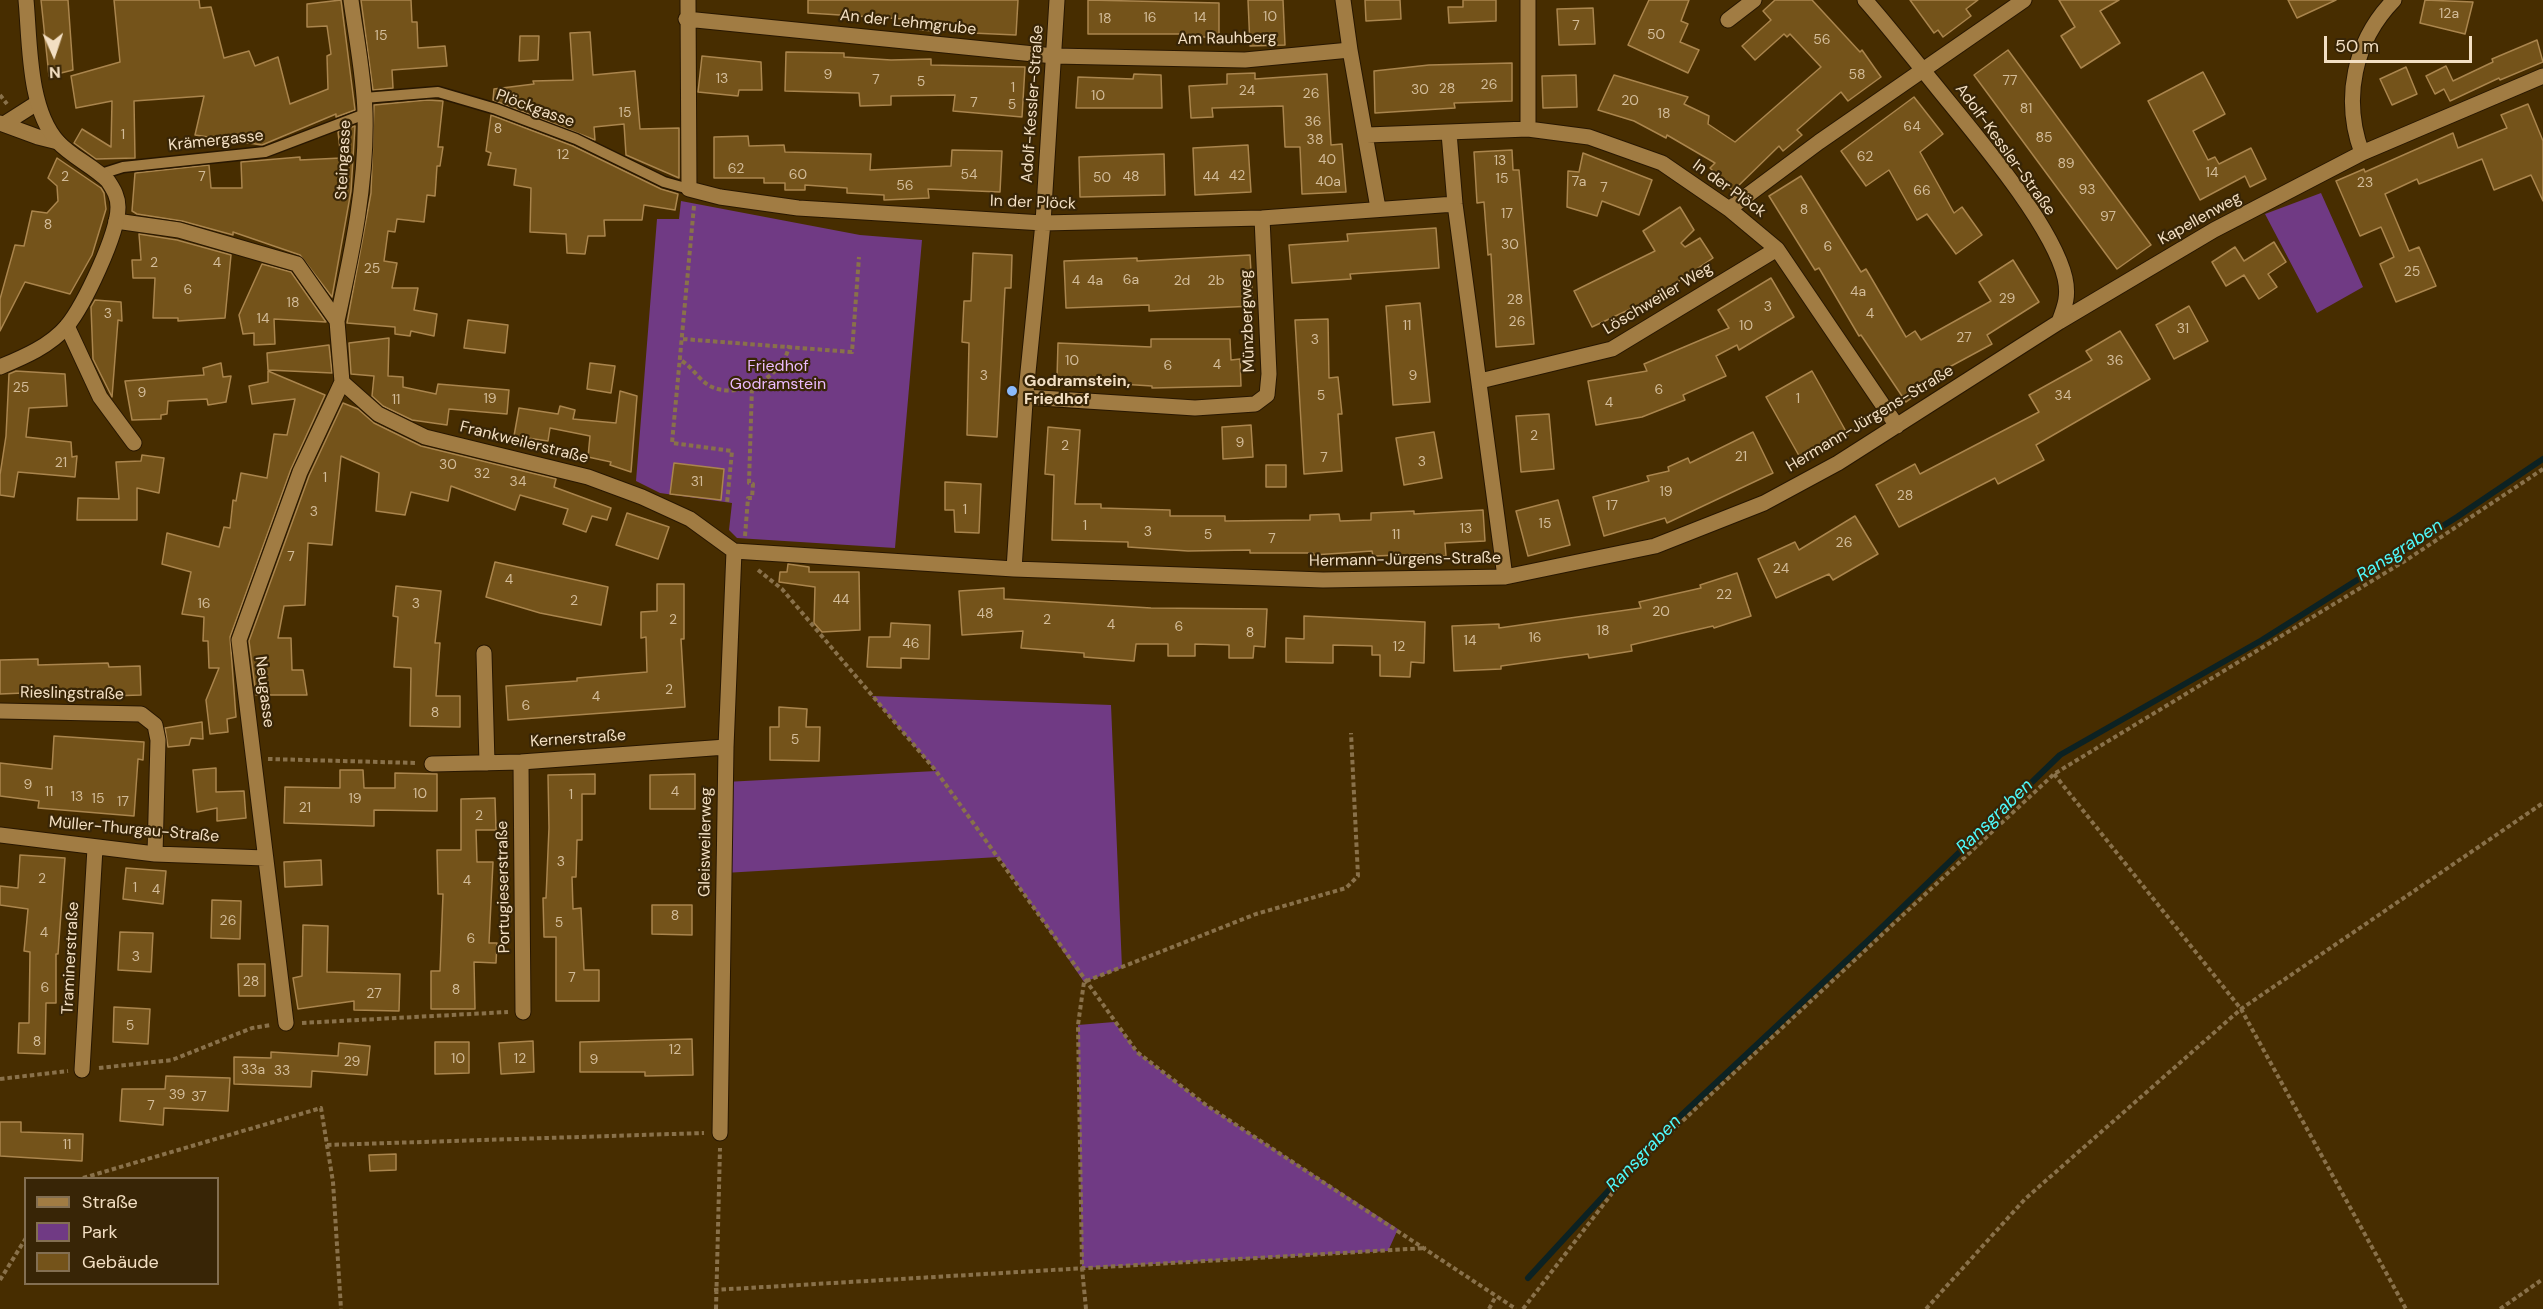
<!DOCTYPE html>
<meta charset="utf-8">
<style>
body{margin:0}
#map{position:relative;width:2543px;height:1309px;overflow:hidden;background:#472d00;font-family:"DM Sans",sans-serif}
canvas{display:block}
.legend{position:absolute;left:24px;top:1177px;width:195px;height:108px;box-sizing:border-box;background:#382506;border:2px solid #836f52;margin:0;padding:8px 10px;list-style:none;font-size:18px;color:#f3dfc3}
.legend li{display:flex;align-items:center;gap:12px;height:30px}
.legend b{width:30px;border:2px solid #836f52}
.north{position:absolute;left:24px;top:24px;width:60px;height:60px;-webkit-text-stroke:4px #382506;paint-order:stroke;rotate:177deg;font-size:16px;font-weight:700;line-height:24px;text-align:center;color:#f3dfc3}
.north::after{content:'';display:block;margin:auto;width:21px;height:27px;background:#f3dfc3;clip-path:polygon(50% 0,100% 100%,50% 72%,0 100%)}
.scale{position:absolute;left:2324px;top:36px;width:148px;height:27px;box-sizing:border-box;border:3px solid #f3dfc3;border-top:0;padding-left:8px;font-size:18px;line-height:21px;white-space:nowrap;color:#f3dfc3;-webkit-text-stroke:4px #382506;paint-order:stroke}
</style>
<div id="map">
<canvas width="2543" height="1309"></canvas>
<ul class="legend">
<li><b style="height:8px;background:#a17c43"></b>Straße</li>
<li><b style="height:16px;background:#703a84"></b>Park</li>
<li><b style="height:16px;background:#74531a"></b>Gebäude</li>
</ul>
<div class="north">N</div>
<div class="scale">50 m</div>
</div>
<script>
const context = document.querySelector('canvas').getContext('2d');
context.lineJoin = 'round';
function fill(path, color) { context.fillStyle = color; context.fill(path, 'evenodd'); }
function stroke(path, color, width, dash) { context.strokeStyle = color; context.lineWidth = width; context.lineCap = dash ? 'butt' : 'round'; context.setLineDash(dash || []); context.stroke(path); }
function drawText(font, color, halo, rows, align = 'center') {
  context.font = font + ' "DM Sans",sans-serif'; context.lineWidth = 4.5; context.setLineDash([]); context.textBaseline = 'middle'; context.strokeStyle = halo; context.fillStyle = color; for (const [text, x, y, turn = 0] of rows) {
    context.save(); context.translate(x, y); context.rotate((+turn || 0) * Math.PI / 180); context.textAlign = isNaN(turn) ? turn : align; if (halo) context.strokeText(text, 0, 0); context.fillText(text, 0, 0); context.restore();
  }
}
fill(new Path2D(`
 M2321,193L2363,287L2317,313L2265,214Z
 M681,201L860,235L922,240L895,548L737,538L729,530L732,503L660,493L636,481L657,219H679Z
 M872,696L1111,705L1122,968L1084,982L999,857L724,873L725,782L936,771Z
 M1114,1022L1137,1052L1206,1105L1398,1229L1388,1251L1082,1268L1078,1025Z`), '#703a84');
stroke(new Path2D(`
 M1528,1278L1656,1139L1874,935L2060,755L2262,640L2457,517L2543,459`), '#0c2223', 6);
const building = new Path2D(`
 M41,0H68L73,70L49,76Z
 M114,0H199L200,8L211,7L224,58L249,51L255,66L278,57L290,104L328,89L327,56L331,54L327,26L307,27V4L341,0L355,110L336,117V114L262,145L195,135L204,96L134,101L135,158L96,159L74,143L82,129L111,147L112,101L76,108L71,76L120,62Z
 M361,0H411L412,22H417L418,48L445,46L447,66L392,70L393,88L373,90Z
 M808,0H1018L1016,35L972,33V29L936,26L935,31L920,30V20L808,13Z
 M1088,0L1219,3V37H1181V34H1088Z
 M1248,0H1283L1285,45L1250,46Z
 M1365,0H1400L1401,19L1366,21Z
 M1463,0H1496V21L1449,23L1448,7H1463Z
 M1649,0H1689L1681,21L1688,24L1680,42L1699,50L1688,73L1628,45Z
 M1775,0H1812L1860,52L1862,50L1881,77L1848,101L1841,92L1797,130L1802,135L1783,151L1779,146L1733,191L1710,168L1715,163L1667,135L1666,138L1634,121L1598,110L1614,75L1688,97L1684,104L1709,116L1708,124L1735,142L1821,67L1790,34L1787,37L1784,34L1755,60L1742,46L1771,20L1763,11Z
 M1910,0H1978L1966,9L1971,16L1943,37L1938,30L1934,33Z
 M2059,0H2119L2100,11L2120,43L2081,68L2061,36L2075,27Z
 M2288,0H2336L2297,18Z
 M2425,0L2473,2L2465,34L2420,23Z
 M1593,8L1595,44L1559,45L1557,9Z
 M590,32L593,75L635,71L640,129L679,128V178L626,155L624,124L594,127L595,140L493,100L494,89L534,84L533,81L573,80L570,33Z
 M520,36H539L538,60L519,61Z
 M2537,40L2543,62L2500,80L2499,78L2450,101L2444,89L2435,94L2426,76L2446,66L2453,81L2493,62L2492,59Z
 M2008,50L2151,245L2117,269L1974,75Z
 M786,52L844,53V57L891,60L931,59V65L1025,67L1022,117L953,111L955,95L891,96V105L860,106L859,93L785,91Z
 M702,56L761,62L762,90H739L738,96L698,92Z
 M1512,63V101L1454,103L1455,108L1375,113L1374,71L1429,65Z
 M2406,67L2417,94L2392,105L2380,79Z
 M2203,72L2225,114L2193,131L2208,160L2215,157L2219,164L2251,148L2266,179L2250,187L2245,176L2200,200L2148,101Z
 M1255,73V79L1327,74L1331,145L1342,144L1346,192L1302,194L1300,147H1285L1283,106L1212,108L1213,117L1191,118L1189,86L1227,84V74Z
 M1134,74L1161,75L1162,108H1076L1078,77L1133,79Z
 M1576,75L1577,107L1543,108L1542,76Z
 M1914,97L1943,134L1920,152L1954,213L1962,207L1982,235L1956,254L1927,214L1917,220L1889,170L1866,186L1841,151Z
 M427,100L443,101L438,147H443L440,166H437L435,196L427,195L424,222L397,219L395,232L388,231L384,261L397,263L392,288H418L414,310L437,314L434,336L411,331L410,336L395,334V327L347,323L371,193L374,105Z
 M2528,104L2543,141V201L2531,175L2494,190L2482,159L2419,184L2417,179L2385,194L2409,251L2419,247L2436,286L2396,302L2380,264L2394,257L2381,227L2360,236L2336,181L2364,169L2365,172L2453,133L2458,148L2507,128L2501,115Z
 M491,115L573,146L661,189L678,194L675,210L644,205L642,220H604L605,236H588L585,254L567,253L566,234L530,232L531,188L514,185L516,169L488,165L491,153L486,151Z
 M355,126L351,191L332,297L300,255L233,232V235L182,221L137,214L132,211L135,173L209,165L211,188H242L241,162L300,157V160L341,158L338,132Z
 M748,136L749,146L784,145L785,152L871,154L870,170L951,166L952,150L1002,151L1000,192L928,189L929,198L884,200V195L847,193V188L805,185V190H785V183H764V178H714V137Z
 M1248,145L1251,192L1195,195L1193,148Z
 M1512,150L1513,170H1519L1534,344L1496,347L1491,254L1488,255L1484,202L1477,203L1474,152Z
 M1583,153L1652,180L1639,215L1602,201L1597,216L1567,207L1568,171L1579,172Z
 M1164,154L1165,195L1080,197L1079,157Z
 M57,158L101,188L104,193L106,209L92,255L70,294L25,282L0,331V299L15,245L24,246L32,211L47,213L58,201L57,186L48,178Z
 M1801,176L1861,272L1866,269L1906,337L1915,331L1921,340L1991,301L1979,282L2013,260L2039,302L1987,335L1992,344L1942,371L1945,375L1906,402L1861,335L1859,336L1819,268L1815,270L1769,196Z
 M1680,207L1694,230L1681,243L1685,247L1700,238L1713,258L1654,298L1592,327L1574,291L1655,251L1643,231Z
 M1436,228L1439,268L1350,274L1351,279L1292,283L1289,245L1348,241L1347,234Z
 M139,234L177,240L231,255L225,318L178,321V318H153L155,278H133L132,260H141Z
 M2274,242L2286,262L2268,274L2277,287L2259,299L2244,275L2226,286L2212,262L2235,247L2244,261Z
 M973,253L1012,255L1011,288H1005L997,437L967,435L969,343L962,342L964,301H971Z
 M1250,255L1253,306L1149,311V305L1066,308L1064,261L1137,258V261Z
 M262,264L291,272L326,322L274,319L275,344L254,345V333L243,334L239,315Z
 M1771,278L1794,317L1739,350L1737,345L1716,356L1726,376L1683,395L1685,400L1642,417L1596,425L1588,381L1647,371L1644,364L1729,328L1718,310Z
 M95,300L121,302L122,321L118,320L112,397L93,359L91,307Z
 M1420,303L1430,402L1393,405L1386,306Z
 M2189,306L2208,341L2174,359L2156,325Z
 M1328,319L1329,378L1338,377L1342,414H1338L1342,471L1304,474L1295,320Z
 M468,320L508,325L505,353L464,348Z
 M2120,331L2150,379L2036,445L2044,460L1998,484L1995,478L1899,527L1876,485L1915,464L1920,474L2039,412L2029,395L2092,360L2086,351Z
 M389,338L388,376L403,377V387L436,394L438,384L509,390L507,414L449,409L447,425L412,420L383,406L372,396L374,376L351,374L349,343Z
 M1151,339H1230L1231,360L1240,359L1241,386L1152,388V386L1104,383V379L1057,378L1058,343L1151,347Z
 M329,345L332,373L268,370L267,353Z
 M221,363L223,377L231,376L226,402L208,405L207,399L168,401L167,414L161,415V419L132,420L125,381L204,375L203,368Z
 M590,363L615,366L611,393L587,389Z
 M16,371L65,374L67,406L29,408L26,437L71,442L72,457L77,456L75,477L18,472L14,497L0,495V475L6,436L9,374Z
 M268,371L325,395L291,469L230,637L236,717L227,719L228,732L210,734L206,700L219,668H209L208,641H203L204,617L182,614L191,572L162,564L167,533L219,547L224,527L230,528L233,500L236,501L241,473L267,478L274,434L287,435L295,399L252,404L249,386L268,382Z
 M1812,371L1848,435L1802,461L1766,397Z
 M620,391L637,396L631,472L610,465L611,462L588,457L590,436L550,428L548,441L514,436L519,408L558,414L560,406L575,410L573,419L616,423Z
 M343,403L358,409L374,423L421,446L556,479L554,487L611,508L607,520L592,516L586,532L563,524L568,509L520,495L515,510L451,486L448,501L411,492L405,515L376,511L379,473L341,456L332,545L308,543L305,605L284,606L278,638H291L292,670H303L307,695H256L249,641L309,476Z
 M1549,414L1554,469L1521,472L1516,416Z
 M1251,425L1253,457L1223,459L1222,427Z
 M1048,427L1080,430L1075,504H1101V508L1170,510V516H1225V521L1310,520V515L1339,514L1340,521L1371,520V513L1414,511V514L1483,510L1485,541L1445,543L1446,556L1428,557V554L1373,556L1372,551L1313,555V553H1250V550L1188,551L1128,547V542L1052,540L1054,475L1045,474Z
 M1434,432L1442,478L1404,485L1396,438Z
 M1753,432L1773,473L1667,523L1665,518L1604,536L1593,497L1649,481L1647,476L1669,471L1668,467L1688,458L1690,463Z
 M142,455L164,458L159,493L137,488V520H77L78,498L119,499L116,462L141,461Z
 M674,463L724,469L721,500L670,494Z
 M1266,465H1286V487H1266Z
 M945,482L981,484L979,533L955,532L954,510H945Z
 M1558,500L1570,545L1528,556L1516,511Z
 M627,513L669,527L658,559L616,545Z
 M1855,516L1878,554L1833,580L1829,574L1776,598L1758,559L1795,542L1799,550Z
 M495,562L608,587L601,625L540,613L486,597Z
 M788,564L809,567V572H859L860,630L822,632L814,623L815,587L779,582L780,572H787Z
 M1737,573L1751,616L1714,628L1713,626L1631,645L1632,651L1589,658L1588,654L1501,666V669L1454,671L1452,626L1499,624V628L1641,608L1639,602L1701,588L1700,585Z
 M657,584H684V639H681L685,707L508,720L506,686L577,681V678L647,672L646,637L641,638V612L657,611Z
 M396,586L441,591L435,643H440L436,696H460V727L410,726L411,668L394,667L398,617L393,616Z
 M1004,588V599L1151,608L1267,609L1265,647L1254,646L1253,658H1229V645L1195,644V656H1168V644H1136L1134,661L1084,657V653L1021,648L1023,631L962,635L959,591Z
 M1304,616L1425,622L1424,663L1411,662L1410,677L1380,676V655H1372V646L1333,645V663L1286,662V638L1304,639Z
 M891,623L930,625L929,659L901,658V668L867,667L869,637H890Z
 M38,659V665L108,663L109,667L140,666L141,695L48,698V692L0,694V660Z
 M779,707L807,709L806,727H820L819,761L770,760V727H779Z
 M202,722L203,739L191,738L189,745L168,747L165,728Z
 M54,736L144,742L143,760L138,759L134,816L38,808L39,801L0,796V763L52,769Z
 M216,768V792L244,791L246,818L217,821V808L197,812L193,770Z
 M340,770H363L364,788H395V773L437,774V811L374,810V826L284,823L285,787L340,788Z
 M595,774V794H582V840H577L576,877H572L573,909L581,908L584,970H599V1001H556V937H544L543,898H546L549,828L548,775Z
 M695,774V809H650V775Z
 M495,798L496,830H476L477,862H493L489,943H497L496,963L474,962L475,1009H431V971H440L443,894H438L437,850H461V799Z
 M20,855L65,858L58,954H56V1003H46L45,1054L18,1053L19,1023H29L30,952L24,951L28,909L0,905V886L18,888Z
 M321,860L322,885L285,887L284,862Z
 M126,868L166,871L163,904L123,899Z
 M212,900L241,901L240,939L211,938Z
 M652,905H692V935L652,934Z
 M303,925L328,926L327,972L400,974L399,1011L354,1010V1001L298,1009L293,978L302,976Z
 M120,932L153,933L151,972L118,970Z
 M238,964H265V996H239Z
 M114,1007L150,1009L148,1044L113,1042Z
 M692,1039L693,1075L645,1076V1072H580V1042Z
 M533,1041L534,1072L501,1074L499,1043Z
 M435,1042H469V1073L435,1074Z
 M339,1043L370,1046L367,1075L312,1071L311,1087L234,1084V1057L271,1058V1052L338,1056Z
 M166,1076L230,1078L228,1111L164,1108L163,1125L120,1121L122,1089H165Z
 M0,1122H21V1132L83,1134L82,1161L0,1156Z
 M396,1154V1170L370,1171L369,1155Z`);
fill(building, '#74531a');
stroke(building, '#aa854d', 1.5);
const service = new Path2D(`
 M364,98L438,92L496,109L576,139L664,182L689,189
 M101,174L123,167L265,152L365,114`);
const minor = new Path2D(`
 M688,0L689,189L720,197L798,208L1043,223L1262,218L1455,204
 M1865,0C1889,27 1912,57 1935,85C1972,131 2052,223 2065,278C2069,296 2065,306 2059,322
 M686,19L1054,56L1245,60L1350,50L1343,0
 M1728,20L1754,0
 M1350,50L1378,208
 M0,123L38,137L58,142
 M4,124L37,103
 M1528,129V0
 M1449,133L1455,204L1505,577
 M1367,135L1528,129L1589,137L1662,163L1729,209L1777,249L1897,426
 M2362,153C2342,99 2354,41 2394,0
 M1729,209L1819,142L2024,0
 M116,221L179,230L297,264L337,321L342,382L378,414L425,437L588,477L642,497L690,519L734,551L1014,569L1323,580L1505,577L1655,546L1764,503L1838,463L2059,322L2214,230L2362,153L2543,76
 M337,321C352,252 367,184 365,113C364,76 356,37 351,0
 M67,326L100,397L134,443
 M1480,381L1612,349L1777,249
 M1025,397L1195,408L1255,404L1267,395L1269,374L1262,218
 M1014,569L1025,402L1043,223L1057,0
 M484,653L487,763
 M0,711L141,714L155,725L158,740L155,854
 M521,762L523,1012
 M432,764L521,762L726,747
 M0,835L155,854L265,858
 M286,1023L239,640L300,472L342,382
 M82,1070L95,848
 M720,1133L726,747L734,551`);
const tertiary = new Path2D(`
 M0,367C24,357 50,346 67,326C84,305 118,234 118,207C118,197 114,190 108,181C93,166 72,157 58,142C28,109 30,42 26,0`);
stroke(service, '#281700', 13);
stroke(minor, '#281700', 17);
stroke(tertiary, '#281700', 17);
stroke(new Path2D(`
 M0,95L7,104
 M694,206L672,443L732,451L727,503
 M683,339L852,352L859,257
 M682,361C693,368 699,380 710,386C739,401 785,376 789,345
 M745,536L748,498H752L753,484L749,483L752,386
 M758,570L782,589L936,771L1137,1052L1206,1105L1516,1309
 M268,759L417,763
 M2054,774L2241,1009L2406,1309
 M302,1023L508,1012
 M99,1068L172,1060L252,1028L271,1025
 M0,1079L68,1071
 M327,1145L704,1133
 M83,1178L321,1108L333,1182L341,1309
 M0,1280L26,1238
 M714,1290L1426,1248
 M716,1309L720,1148
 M1086,1309L1082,1268L1078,1025L1084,982L1256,914L1346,888L1358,876L1351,733
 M1489,1309L1496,1296
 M1523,1309L1630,1170L2054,774L2408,559L2543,469
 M1926,1309L2025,1199L2241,1009L2543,803
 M2500,1309L2543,1279`), '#89714a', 4, [4.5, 3]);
stroke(service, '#a17c43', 10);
stroke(minor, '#a17c43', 15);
stroke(tertiary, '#a17c43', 15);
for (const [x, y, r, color] of [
 [1012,391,6,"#8abafc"]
]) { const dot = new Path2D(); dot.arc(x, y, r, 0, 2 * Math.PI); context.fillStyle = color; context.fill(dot); stroke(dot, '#382506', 2); }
drawText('14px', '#d3bc99', null, [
 ["12a",2449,14],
 ["10",1270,17],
 ["16",1150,18],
 ["14",1200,18],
 ["18",1105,19],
 ["7",1576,26],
 ["50",1656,35],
 ["15",381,36],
 ["56",1822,40],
 ["9",828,75],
 ["58",1857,75],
 ["13",722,79],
 ["7",876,80],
 ["77",2010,81],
 ["5",921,82],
 ["26",1489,85],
 ["1",1013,88],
 ["28",1447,89],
 ["30",1420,90],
 ["24",1247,91],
 ["26",1311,94],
 ["10",1098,96],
 ["20",1630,101],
 ["7",974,103],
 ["5",1012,105],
 ["81",2026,109],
 ["15",625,113],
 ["18",1664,114],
 ["36",1313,122],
 ["64",1912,127],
 ["8",498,129],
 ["1",123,135],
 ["85",2044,138],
 ["38",1315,140],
 ["12",563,155],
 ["62",1865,157],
 ["40",1327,160],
 ["13",1500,161],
 ["89",2066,164],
 ["62",736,169],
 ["14",2212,173],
 ["60",798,175],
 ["54",969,175],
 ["42",1237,176],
 ["2",65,177],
 ["7",202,177],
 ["48",1131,177],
 ["44",1211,177],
 ["50",1102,178],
 ["15",1502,179],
 ["40a",1328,182],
 ["7a",1579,182],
 ["23",2365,183],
 ["56",905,186],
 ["7",1604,188],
 ["93",2087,190],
 ["66",1922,191],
 ["8",1804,210],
 ["17",1507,214],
 ["97",2108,217],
 ["8",48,225],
 ["30",1510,245],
 ["6",1828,247],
 ["2",154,263],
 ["4",217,263],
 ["25",372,269],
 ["25",2412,272],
 ["6a",1131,280],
 ["4",1076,281],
 ["4a",1095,281],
 ["2d",1182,281],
 ["2b",1216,281],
 ["6",188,290],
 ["4a",1858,292],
 ["29",2007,299],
 ["28",1515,300],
 ["18",293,303],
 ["3",1768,307],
 ["3",108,314],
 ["4",1870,314],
 ["14",263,319],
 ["26",1517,322],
 ["11",1407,326],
 ["10",1746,326],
 ["31",2183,329],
 ["27",1964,338],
 ["3",1315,340],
 ["10",1072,361],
 ["36",2115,361],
 ["4",1217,365],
 ["6",1168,366],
 ["3",984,376],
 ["9",1413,376],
 ["25",21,388],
 ["6",1659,390],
 ["9",142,393],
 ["5",1321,396],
 ["34",2063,396],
 ["19",490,399],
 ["1",1798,399],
 ["11",396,400],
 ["4",1609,403],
 ["2",1534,436],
 ["9",1240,443],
 ["2",1065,446],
 ["21",1741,457],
 ["7",1324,458],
 ["3",1422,462],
 ["21",61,463],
 ["30",448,465],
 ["32",482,474],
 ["1",325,478],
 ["34",518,482],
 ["31",697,482],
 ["19",1666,492],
 ["28",1905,496],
 ["17",1612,506],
 ["1",965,510],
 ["3",314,512],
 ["15",1545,524],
 ["1",1085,526],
 ["13",1466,529],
 ["3",1148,532],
 ["5",1208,535],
 ["11",1396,535],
 ["7",1272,539],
 ["26",1844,543],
 ["7",291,557],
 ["24",1781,569],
 ["4",509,580],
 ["22",1724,595],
 ["44",841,600],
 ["2",574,601],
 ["16",204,604],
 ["3",416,604],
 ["20",1661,612],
 ["48",985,614],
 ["2",673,620],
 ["2",1047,620],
 ["4",1111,625],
 ["6",1179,627],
 ["18",1603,631],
 ["8",1250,633],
 ["16",1535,638],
 ["14",1470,641],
 ["46",911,644],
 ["12",1399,647],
 ["2",669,690],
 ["4",596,697],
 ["6",526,706],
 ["8",435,713],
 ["5",795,740],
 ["9",28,785],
 ["11",49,792],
 ["4",675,792],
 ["10",420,794],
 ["1",571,795],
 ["13",77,797],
 ["15",98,799],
 ["19",355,799],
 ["17",123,802],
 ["21",305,808],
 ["2",479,816],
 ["3",561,862],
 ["2",42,879],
 ["4",467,881],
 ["1",135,888],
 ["4",156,890],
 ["8",675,916],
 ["26",228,921],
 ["5",559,923],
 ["4",44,933],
 ["6",471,939],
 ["3",136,957],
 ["7",572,978],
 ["28",251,982],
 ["6",45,988],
 ["8",456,990],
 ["27",374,994],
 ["5",130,1026],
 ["8",37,1042],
 ["12",675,1050],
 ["10",458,1059],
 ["12",520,1059],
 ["9",594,1060],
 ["29",352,1062],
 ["33a",253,1070],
 ["33",282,1071],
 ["39",177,1095],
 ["37",199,1097],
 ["7",151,1106],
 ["11",67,1145]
]);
drawText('16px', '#f3dfc3', '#382506', [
 ["An der Lehmgrube",908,23,6],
 ["Am Rauhberg",1227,39,-1],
 ["Adolf-Kessler-Straße",1033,104,-86],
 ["Plöckgasse",535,109,20],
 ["Krämergasse",216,141,-6],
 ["Adolf-Kessler-Straße",2005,150,54],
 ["Steingasse",344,160,-87],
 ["In der Plöck",1729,189,36],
 ["In der Plöck",1033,203,2],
 ["Kapellenweg",2200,219,-29],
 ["Löschweiler Weg",1658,299,-31],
 ["Münzbergweg",1248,321,-92],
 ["Hermann-Jürgens-Straße",1870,419,-31],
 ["Frankweilerstraße",524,443,14],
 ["Hermann-Jürgens-Straße",1405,560,-1],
 ["Neugasse",264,692,83],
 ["Rieslingstraße",72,694,1],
 ["Kernerstraße",578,739,-4],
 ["Müller-Thurgau-Straße",134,830,5],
 ["Gleisweilerweg",706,842,-89],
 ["Portugieserstraße",504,887,-91],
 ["Traminerstraße",71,958,-87]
]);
drawText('16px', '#ebbbfd', '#382506', [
 ["Friedhof",778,367],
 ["Godramstein",778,385]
]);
drawText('bold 16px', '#f3dfc3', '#382506', [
 ["Godramstein,",1024,382],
 ["Friedhof",1024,400]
], 'left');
drawText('italic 18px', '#4efafc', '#382506', [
 ["Ransgraben",2400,551,-33],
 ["Ransgraben",1995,817,-44],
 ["Ransgraben",1644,1154,-46]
]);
</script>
